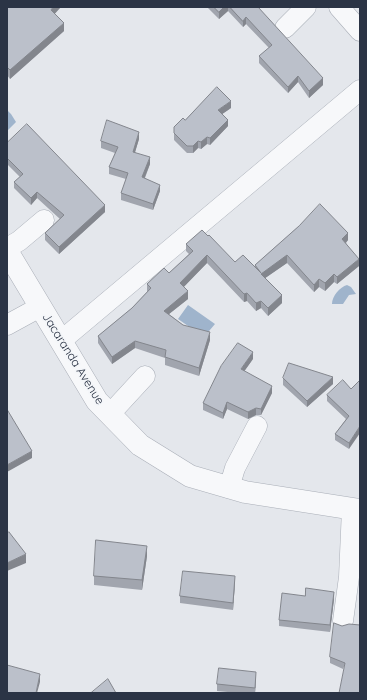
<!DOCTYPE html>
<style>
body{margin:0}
#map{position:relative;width:367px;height:700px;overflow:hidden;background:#e4e7ec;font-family:Quicksand,sans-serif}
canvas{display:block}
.frame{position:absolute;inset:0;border:8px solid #2b3445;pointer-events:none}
</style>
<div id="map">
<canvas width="367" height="700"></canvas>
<div class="frame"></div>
</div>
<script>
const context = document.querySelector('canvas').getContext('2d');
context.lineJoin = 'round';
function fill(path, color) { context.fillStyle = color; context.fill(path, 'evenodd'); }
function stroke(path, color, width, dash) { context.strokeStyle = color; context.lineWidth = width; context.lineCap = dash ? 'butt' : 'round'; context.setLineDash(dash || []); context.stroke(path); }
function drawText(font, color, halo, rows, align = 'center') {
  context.font = font + ' Quicksand,sans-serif'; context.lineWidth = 3.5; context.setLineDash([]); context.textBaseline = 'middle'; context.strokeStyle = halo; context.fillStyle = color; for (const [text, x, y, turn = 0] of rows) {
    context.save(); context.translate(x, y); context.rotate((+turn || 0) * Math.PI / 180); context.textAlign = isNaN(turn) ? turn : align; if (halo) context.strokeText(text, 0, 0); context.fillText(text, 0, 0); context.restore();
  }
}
fill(new Path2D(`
 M8,111L11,114L16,122L7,131Z
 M347,285L351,287L356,294L349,295L343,304H332C332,296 340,287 347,285Z
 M188,305L215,324L204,337L178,319Z`), '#9fb4cc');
const minor = new Path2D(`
 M339,7L360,31
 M285,28L306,7
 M7,248L19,241L44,220
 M7,325L40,307
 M62,340L360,90
 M110,414L145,376
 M229,488L235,468L257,426
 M343,621L349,577L352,509`);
const tertiary = new Path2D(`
 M7,251L97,401L140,445L190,476L245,492L360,510`);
stroke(minor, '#a9aeb7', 21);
stroke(tertiary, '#a9aeb7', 23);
stroke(minor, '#f7f8fa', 20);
stroke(tertiary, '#f7f8fa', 22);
fill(new Path2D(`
 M7,7L55,14L64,31L10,79L7,75Z
 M207,7H258L323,85L309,98L298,82L288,93L259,63V56L269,48L246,24L243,27L228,11L219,19Z
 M231,108L222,114L228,126L210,145L207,144L201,149L198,148L193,153H187L174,140V127Z
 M139,139L135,152L150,164L145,178L160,191L153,210L121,200V193L126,179L109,174V167L115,153L101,148V141Z
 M7,143L105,212L59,254L45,240V233L60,219L37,198L31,205L14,188V182L20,177L7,164Z
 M299,226L348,240L346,243L359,266L337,284L334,282L325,291L319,287L314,292L287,263L265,278L282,303L268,316L261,308L256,311L247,301L244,302L207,263L183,287L188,299L169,314L183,325L210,340L199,376L165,365V358L135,348L112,364L98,343V336L132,308L147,292V284L169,273L189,254L186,251V244L235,262L255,267V265Z
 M253,359L244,371L272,393L261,415H256L248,419L227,409L223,419L203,410V403Z
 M283,378L333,384L307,407L283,385Z
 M351,389L349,449L335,440V434L346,419L327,401V395Z
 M147,556L142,590L94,585V576Z
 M235,582L233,610L180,603V596Z
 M305,596L334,599L330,632L279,626V620Z
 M360,625L343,669L330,663V657Z
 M256,679L255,693H238L217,691V684Z`), '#a1a5ae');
fill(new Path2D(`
 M53,7H61L51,18V10Z
 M224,7H228V11L219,19V12Z
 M246,17V24L243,27V21Z
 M64,23V31L10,79V70Z
 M298,76V82L288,93V87Z
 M323,78V85L309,98V91Z
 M231,101V108L218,117V110Z
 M228,120V126L210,145V138Z
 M139,132V139L133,159V152Z
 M207,137V144L201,149V142Z
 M198,141V148L193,153V146Z
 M150,157V164L142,184V177Z
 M160,185V191L153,210V204Z
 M37,192V198L31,205V198Z
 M105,205V212L59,254V247Z
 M348,233V240L342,247V239Z
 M207,255V263L180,291V283Z
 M287,255V263L261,281V274Z
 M359,259V266L337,284V277Z
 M334,274V282L325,291V283Z
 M319,279V287L314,292V285Z
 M188,291V299L164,318V311Z
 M247,293V301L244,302V294Z
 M282,295V303L268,316V308Z
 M261,301V308L256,311V303Z
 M210,332V340L199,376V368Z
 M135,341V348L112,364V357Z
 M253,352V359L241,376V369Z
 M333,377V384L307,407V401Z
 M272,386V393L261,415V409Z
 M227,402V409L223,419V413Z
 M256,408V415L248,419V412Z
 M360,426V433L349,449V443Z
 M32,451V458L7,472V465Z
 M147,546V556L142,590V580Z
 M26,554V563L7,571V563Z
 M235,576V582L233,610V603Z
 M334,592V599L330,632V625Z
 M256,672V679L255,693V688Z
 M40,674V682L37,693H36Z`), '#83868d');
const building = new Path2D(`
 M7,7H53L51,10L64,23L10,70L7,67Z
 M214,7H224L219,12Z
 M230,7H258L323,78L309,91L298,76L288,87L259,56L272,45L246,17L243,21Z
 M217,87L231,101L218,110L228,120L210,138L207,137L201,142L198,141L193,146H187L174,133V127L183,118L185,120Z
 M107,120L139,132L133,152L150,157L142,177L160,185L153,204L121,193L128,173L109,167L118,147L101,141Z
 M27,124L105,205L59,247L45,233L64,215L37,192L31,198L14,182L23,174L7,158V143Z
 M320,204L348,233L342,239L359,259L337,277L334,274L325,283L319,279L314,285L287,255L261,274L282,295L268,308L261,301L256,303L247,293L244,294L207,255L180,283L188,291L164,311L183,325L210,332L199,368L165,357L166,350L135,341L112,357L98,336L132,308L151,288L147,284L164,268L169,273L193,251L186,244L202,230L208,236L209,235L235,262L243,255L261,273L255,265L299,226Z
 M238,343L253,352L241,369L272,386L261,409L256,408L248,412L227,402L223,413L203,403L221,366Z
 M289,363L333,377L307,401L283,378Z
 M343,380L351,389L360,380V426L349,443L335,434L349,416L327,395Z
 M8,411L32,451L7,465V412Z
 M9,532L26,554L7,563V534Z
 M96,540L147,546L142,580L94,576Z
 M183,571L235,576L233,603L180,596Z
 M306,588L334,592L330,625L279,620L282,593L305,596Z
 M334,623L342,626L349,624L360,625V693H339L345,663L330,657Z
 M7,665L40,674L36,693H7Z
 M219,668L256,672L255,688L217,684Z
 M108,679L116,693H91Z`);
fill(building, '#bbc0ca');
stroke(building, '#83868d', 1);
drawText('12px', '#2b3445', '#f4f6f9', [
 ["Jacaranda Avenue",73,359,58]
]);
</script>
